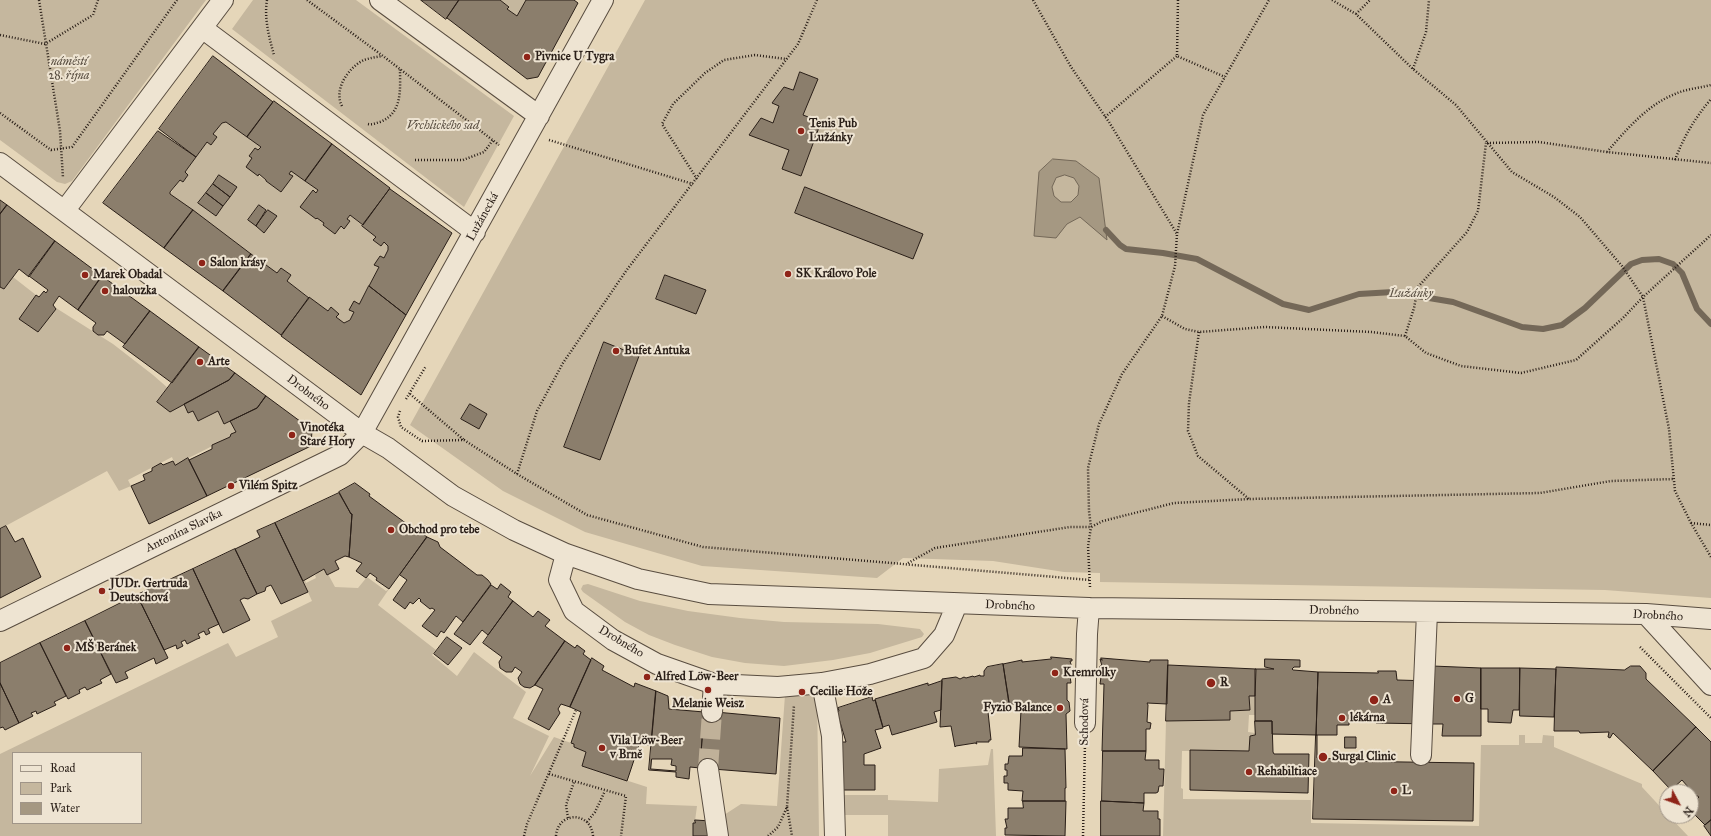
<!DOCTYPE html>
<meta charset="utf-8">
<style>
body{margin:0}
#map{position:relative;width:1711px;height:836px;overflow:hidden;background:#e5d6b9;font-family:"IM FELL Great Primer",serif}
canvas{display:block}
.legend{position:absolute;left:12px;top:752px;width:130px;height:72px;box-sizing:border-box;background:#eee4d2;border:1px solid #a09588;margin:0;padding:5px 7px;list-style:none;font-size:12px;color:#2a1f18}
.legend li{display:flex;align-items:center;gap:8px;height:20px}
.legend b{width:20px;border:1px solid #a09588}
.north{position:absolute;left:1659px;top:784px;width:40px;height:40px;box-sizing:border-box;background:#eee4d2;border:1px solid #a09588;border-radius:50%;rotate:131deg;font-size:11px;font-weight:700;line-height:16px;text-align:center;color:#2a1f18}
.north::after{content:'';display:block;margin:auto;width:14px;height:18px;background:#8f2418;clip-path:polygon(50% 0,100% 100%,50% 72%,0 100%)}
</style>
<div id="map">
<canvas width="1711" height="836"></canvas>
<ul class="legend">
<li><b style="height:5px;background:#eee4d2"></b>Road</li>
<li><b style="height:11px;background:#c5b79e"></b>Park</li>
<li><b style="height:11px;background:#a59882"></b>Water</li>
</ul>
<div class="north">N</div>
</div>
<script>
const context = document.querySelector('canvas').getContext('2d');
context.lineJoin = 'round';
function fill(path, color) { context.fillStyle = color; context.fill(path, 'evenodd'); }
function stroke(path, color, width, dash) { context.strokeStyle = color; context.lineWidth = width; context.lineCap = dash ? 'butt' : 'round'; context.setLineDash(dash || []); context.stroke(path); }
function drawText(font, color, halo, rows, align = 'center') {
  context.font = font + ' "IM FELL Great Primer",serif'; context.lineWidth = 4; context.setLineDash([]); context.textBaseline = 'middle'; context.strokeStyle = halo; context.fillStyle = color; for (const [text, x, y, turn = 0] of rows) {
    context.save(); context.translate(x, y); context.rotate((+turn || 0) * Math.PI / 180); context.textAlign = isNaN(turn) ? turn : align; if (halo) context.strokeText(text, 0, 0); context.fillText(text, 0, 0); context.restore();
  }
}
fill(new Path2D(`
 M0,0H206L72,181L65,184L57,182L0,140Z
 M253,0H356L514,116L464,207L232,29Z
 M500,0H526L517,16L507,9L509,6Z
 M645,0H1711V598L1605,590L1100,582V573L1064,572L993,561L903,558L877,578L702,566L585,532L503,491L410,425Z
 M226,122L261,147L258,150L255,148L249,156L252,158L247,167L281,192L292,176L289,174L291,171L318,190L316,193L313,191L301,207L316,219L318,218L324,223L323,225L335,234L341,226L345,228L350,221L347,219L350,215L376,237L373,240L381,246L384,242L388,246V250L384,258L379,256L375,265L379,267L359,304L354,302L350,310L354,312L351,318L344,323L336,317L339,314L331,308L328,311L287,281L291,275L281,268L277,273L170,194L180,180L183,182L188,175L185,172L207,142L211,145L217,137L213,134L222,123Z
 M13,277L36,295L20,318L38,332L56,308L113,344L153,375L177,396L184,404L188,413L193,411L198,421L218,411L224,424L230,421L236,432L232,434L230,437L175,465L172,457L128,480L131,486L119,491L107,471L0,529V287L4,289Z
 M324,569L327,575L328,574L335,587L358,588L367,577L386,591L389,589L378,605L436,650L432,655L457,676L474,652L526,692L513,718L549,736L530,776L554,737L574,744V747L586,752L582,766L647,787L646,804L697,806L693,836H0V754L228,643L236,657L278,637L271,621L312,601L303,581L305,580L306,583L316,578L315,575L317,574V572ZM13,753H141V823H13Z
 M588,584L640,601L688,611L740,618L784,622L878,624L920,629L924,634L922,637L870,653L833,660L784,666L745,663L712,657L675,645L649,635L625,622L583,592L581,589L583,585Z
 M817,693L819,836H710L724,815L741,804L777,806L785,695Z
 M1249,696H1255L1256,715H1249L1248,732L1255,733V735H1250V751H1182L1181,788L1183,789V799L1311,800V823L1479,826L1481,745H1519V735H1525V743H1542L1543,735L1554,736V747L1642,784V787L1667,814V816H1669L1688,836H1163L1166,721L1230,711L1249,710Z
 M991,749H993L996,836H888V815H839L838,795H888V800L938,802L939,769L988,765Z`), '#c5b79e');
const water = new Path2D(`
 M1053,159L1076,161L1099,178L1107,240L1080,217L1067,224L1056,238L1034,236L1039,172ZM1065,175L1074,178L1079,186L1078,195L1071,202H1061L1054,196L1052,187L1056,178Z`);
fill(water, '#a59882');
stroke(water, '#746858', 1);
stroke(new Path2D(`
 M1106,230L1120,245L1126,249L1163,253L1197,259L1283,304L1309,310L1359,294L1393,292L1453,302L1522,327L1543,329L1562,325L1585,308L1631,264L1642,260L1659,259L1673,264L1682,273L1697,309L1711,324`), '#746858', 6);
const building = new Path2D(`
 M421,0H459L446,19Z
 M459,0H500L509,7L507,9L517,16L526,0H574L578,3L538,77L527,79L447,18Z
 M213,56L273,102L247,137L226,122L222,123L213,134L217,137L211,145L207,142L196,157L159,129Z
 M800,72L818,79L803,115L821,122L801,176L782,169L789,150L749,135L761,118L773,123L779,106L772,103L784,87L793,90Z
 M274,101L332,144L305,181L291,171L289,174L293,176L281,192L266,181V180L259,174L258,176L246,167L252,158L249,156L255,148L258,150L261,147L247,137Z
 M158,131L196,157L185,172L188,175L183,182L180,180L170,192V194L193,210L164,248L103,203Z
 M332,144L390,188L363,225L350,215L347,219L350,221L344,229L341,226L335,234L323,225L324,223L317,218L316,219L300,207L313,190L316,193L318,190L305,181Z
 M219,175L237,187L230,197L213,184Z
 M213,184L230,197L223,206L206,193Z
 M805,187L923,234L913,259L795,213Z
 M390,189L452,233L406,315L369,286L379,267L374,265L380,256L384,258L388,250V246L384,242L381,246L373,240L376,237L362,226Z
 M206,193L223,206L216,216L198,203Z
 M0,200L7,205L0,214Z
 M7,205L55,241L29,277L19,269L4,289L0,287V214Z
 M259,205L266,210L256,226L248,220Z
 M193,210L251,254L223,291L164,248Z
 M268,210L277,216L264,233L256,226Z
 M55,241L102,276L78,310L59,296L53,305L56,309L38,332L19,319L36,295L39,297L44,291L46,293L48,290L29,276Z
 M251,254L277,273L281,268L291,275L287,281L309,298L281,335L223,291Z
 M665,275L706,290L696,314L656,299Z
 M102,276L150,311L125,344L107,331L104,335H98L93,331V327L96,323L78,310Z
 M369,286L406,315L361,395L281,336L309,297L328,311L331,307L339,314L336,317L344,323L350,320L354,312L349,310L354,301L359,304Z
 M150,311L199,347L172,383L123,347Z
 M604,342L639,356L600,460L564,447Z
 M199,347L235,373L229,380L170,412L157,402Z
 M235,373L266,396L257,408L224,424L218,411L198,421L193,411L188,413L184,404L229,380Z
 M266,396L312,430L311,446L207,496L189,460L212,449V445L230,437L231,434L236,432L230,421L257,408Z
 M470,404L487,414L479,429L461,419Z
 M188,458L207,496L149,524L131,486L145,480L143,475L152,471V468L161,463L163,465L173,461L175,465Z
 M355,483L370,494L369,496L411,527L412,526L427,537L389,589L376,580L377,578L370,573L366,578L356,571L362,563L349,557L352,514H351L339,492Z
 M339,493L351,514H352L349,557L345,556L335,561L339,569L327,575L324,569L303,581L275,523Z
 M275,523L308,592L281,604L271,585L266,587L265,591L257,594L235,549L260,537L257,531Z
 M6,526L15,542L23,538L41,577L0,598V529Z
 M427,537L438,542L440,547L477,575H482L488,580L491,584L463,622L456,616L444,633L441,631L437,637L422,626L435,610L432,608L430,609L420,601L421,600L419,598L413,604L410,602L405,609L393,600L407,580L400,575Z
 M235,549L257,594L248,599L244,598L240,600L250,620L223,633L193,569Z
 M193,569L219,624L208,629L210,633L206,635L204,631L198,634L200,638L197,639L187,644L185,640L181,642L183,646L177,649L176,645L164,650L137,595Z
 M501,584L511,592L508,597L513,601L488,635L482,630L470,645L454,634L491,585L497,589Z
 M137,595L168,658L156,664L154,658L125,672L128,678L116,683L85,621Z
 M513,601L533,617L538,611L550,620L545,626L565,641L535,685L530,688L524,687L520,684L518,678L522,672L515,667L512,672H506L500,668L499,662L502,657L483,643Z
 M85,621L111,674L100,680L102,683L87,690L85,687L79,690L80,693L68,699L40,643Z
 M447,637L462,648L448,665L434,654Z
 M565,641L575,648L577,645L585,651L583,654L591,660L570,707L561,704L558,709L560,713L549,730L528,719L543,689L535,685Z
 M40,643L66,696L54,702L56,705L37,714L36,711L31,713L33,716L19,723L0,683V663Z
 M1051,657L1072,659V661H1070L1072,668H1070L1072,676H1070L1071,683H1067V700L1069,702L1070,711L1066,714L1067,749L1019,747L1021,710L1026,709V704H1009L1003,664L1022,660V662L1051,659Z
 M592,658L604,666L602,670L634,687L635,683L656,691L651,746L640,742L627,781L582,766L586,752L574,747V744L571,743L581,712L570,707Z
 M1101,658L1150,662V660H1168L1167,704L1147,703L1148,705L1147,722L1151,723L1150,729H1146V751H1102L1104,684H1100L1101,677H1099V674H1101V669H1099L1100,666H1102L1100,659L1102,660Z
 M1265,659L1300,660V667H1294L1292,669L1293,670L1318,672L1316,735L1272,734V721H1255V669H1274L1265,667Z
 M1003,664L1010,708L988,712L991,740H989V742H976L977,744L975,743L956,746L955,747L951,726L940,727L942,679L956,677L960,679L964,677L966,678L973,676L974,677L980,675V676H984V671L987,667Z
 M1168,665L1256,669L1255,696H1249L1250,710L1230,711V720L1166,721Z
 M1432,666L1481,668V736H1442L1443,724H1431Z
 M1631,666H1640L1646,673V679L1696,727L1653,771L1613,733L1610,738L1608,737L1609,732L1580,733L1579,731H1554L1556,667L1624,670Z
 M1481,668H1520L1519,710H1513L1511,723L1488,722V709H1481Z
 M1520,668L1556,669L1554,717L1520,716Z
 M1378,671H1396L1397,680L1432,681L1431,724L1376,723V720H1349V725H1337V735H1316L1318,672L1378,673Z
 M942,681L941,710L934,712L937,722L892,735L889,725L883,727L875,699L928,683V685Z
 M0,683L19,723L5,730L3,727L0,728Z
 M656,691L668,696L669,709L704,712L700,768L690,767L689,779L676,777V772L649,770ZM652,759H672L671,765L676,766V771L651,769Z
 M872,697L873,701L875,700L883,728L875,730L881,748L864,754V765H875V790H838L837,742H846L837,712L839,711L838,708Z
 M705,711L780,718L776,774L700,768Z
 M1255,721H1272L1273,752L1274,754H1309L1308,793L1190,790V750L1249,751L1250,736L1255,735Z
 M1696,727L1711,742V820L1705,825L1691,811V805L1699,797L1694,794L1682,780L1671,790L1653,771Z
 M1316,735H1317V758L1336,759V761L1474,763L1473,821L1313,819Z
 M1345,737H1356V748H1345Z
 M1023,748L1065,749L1066,788H1065V801H1022L1023,791L1008,790V783H1004V776H1007V770H1005V764H1008L1009,756H1022Z
 M1103,751H1146L1145,760H1159V769H1164L1163,786H1159L1158,792L1156,793H1144V803L1102,801Z
 M1023,801H1066L1065,836L1005,835V828H1007L1005,819H1008V808H1023Z
 M1101,801L1144,803L1143,811H1158V819H1160V836H1101Z
 M695,820L711,821L709,836H693V823H695Z
 M1711,820V836L1704,826Z`);
fill(building, '#8b7e6c');
stroke(building, '#2a1f18', 1);
stroke(new Path2D(`
 M708,769L712,712`), '#c0b199', 20, [20, 10]);
const minor = new Path2D(`
 M380,0L539,116
 M202,28L475,232
 M0,163L338,415L362,433L388,448L453,496L514,530L566,554L638,579L709,594L1089,608L1646,614L1711,619
 M65,210L223,0
 M566,554L559,580L574,611L613,640L657,664L714,684L778,687L822,683L870,674L924,658L944,635L957,604
 M1646,614L1711,685
 M0,621L340,455L362,433L603,0
 M822,683L832,736L835,836
 M712,712L714,684
 M1085,723L1087,634L1089,608
 M1421,755L1427,612
 M708,769L718,836`);
stroke(minor, '#594d40', 22);
stroke(new Path2D(`
 M39,0L60,131L63,178
 M267,0C264,18 269,37 274,55
 M307,0L383,56L499,145
 M1033,0L1071,67L1109,122L1177,234
 M1178,0L1177,56L1225,77
 M1332,0L1356,14L1413,69L1456,105L1512,172L1554,197L1580,217L1622,266L1643,297L1669,429L1675,491L1691,523L1711,557
 M1356,14L1370,0
 M0,35L45,44L93,15L98,0
 M1413,69L1426,32L1429,0
 M342,106C333,89 349,67 364,60C370,58 376,57 382,56
 M0,113L51,150L72,147L177,0
 M1105,117L1177,56
 M368,124C372,125 376,123 380,122C403,113 400,89 400,69
 M549,140L693,184
 M1487,143L1539,142L1607,152L1711,163
 M1607,152C1626,130 1647,105 1675,94C1686,89 1699,88 1711,85
 M415,160H463L484,152L493,140
 M1675,160C1684,136 1695,118 1711,99
 M697,179L662,124L673,104L705,73L724,60L755,55L786,59
 M1162,316L1185,329L1199,332L1265,327L1371,332L1405,336L1426,353L1461,366L1521,373L1576,360L1623,318L1643,297L1711,235
 M1199,332L1189,403L1188,431L1198,456L1249,499
 M1405,336L1414,308L1418,287L1467,232L1478,211L1486,143
 M410,394L464,440
 M406,399L426,366
 M400,411L398,417L401,427L422,441L464,440L517,474L587,515L703,547L1090,580
 M517,474L537,411L563,363L626,271L798,44L817,0
 M1691,523L1711,525
 M908,563L935,548L1070,527H1091L1103,521L1174,503L1249,499L1540,493L1611,481L1674,479
 M1090,587L1088,546L1091,527L1089,511L1088,468L1099,424L1122,374L1162,316L1175,266L1177,234L1203,115L1269,0
 M1640,647L1711,718
 M549,774L626,796L621,836
 M787,807L792,836
 M568,818L566,805L574,782
 M587,822L595,812L605,791
 M524,836L527,824L576,710
 M556,836C558,811 591,811 593,836
 M768,836L778,827L787,807L794,705
 M1083,836L1085,743`), '#2a1f18', 2.5, [1, 2]);
stroke(minor, '#eee4d2', 20);
for (const [x, y, r, color] of [
 [527,57,4,"#8f2418"],
 [801,131,4,"#8f2418"],
 [202,263,4,"#8f2418"],
 [788,274,4,"#8f2418"],
 [85,275,4,"#8f2418"],
 [105,291,4,"#8f2418"],
 [616,351,4,"#8f2418"],
 [200,362,4,"#8f2418"],
 [292,435,4,"#8f2418"],
 [231,486,4,"#8f2418"],
 [391,530,4,"#8f2418"],
 [102,591,4,"#8f2418"],
 [67,648,4,"#8f2418"],
 [1055,673,4,"#8f2418"],
 [647,677,4,"#8f2418"],
 [1211,683,5,"#8f2418"],
 [708,690,4,"#8f2418"],
 [802,692,4,"#8f2418"],
 [1457,699,4,"#8f2418"],
 [1374,700,5,"#8f2418"],
 [1060,708,4,"#8f2418"],
 [1342,718,4,"#8f2418"],
 [602,748,4,"#8f2418"],
 [1323,757,5,"#8f2418"],
 [1249,772,4,"#8f2418"],
 [1394,791,4,"#8f2418"]
]) { const dot = new Path2D(); dot.arc(x, y, r, 0, 2 * Math.PI); context.fillStyle = color; context.fill(dot); stroke(dot, '#eee4d2', 1.5); }
drawText('bold 12px', '#2a1f18', '#eee4d2', [
 ["Pivnice U Tygra",535,57],
 ["Tenis Pub",809,124],
 ["Lužánky",809,138],
 ["Salon krásy",210,263],
 ["SK Královo Pole",796,274],
 ["Marek Obadal",93,275],
 ["halouzka",113,291],
 ["Bufet Antuka",624,351],
 ["Arte",208,362],
 ["Vinotéka",300,428],
 ["Staré Hory",300,442],
 ["Vilém Spitz",239,486],
 ["Obchod pro tebe",399,530],
 ["JUDr. Gertruda",110,584],
 ["Deutschová",110,598],
 ["MŠ Beránek",75,648],
 ["Kremrolky",1063,673],
 ["Alfred Löw-Beer",655,677],
 ["R",1220,683],
 ["Cecilie Hože",810,692],
 ["G",1465,699],
 ["A",1383,700],
 ["Melanie Weisz",708,704,"center"],
 ["Fyzio Balance",1052,708,"right"],
 ["lékárna",1350,718],
 ["Vila Löw-Beer",610,741],
 ["v Brně",610,755],
 ["Surgal Clinic",1332,757],
 ["Rehabiltiace",1257,772],
 ["L",1402,791]
], 'left');
drawText('italic 12px', '#584d40', '#eee4d2', [
 ["náměstí",69,62],
 ["28. října",69,76],
 ["Vrchlického sad",443,126],
 ["Lužánky",1411,294]
]);
drawText('12px', '#2a1f18', '#eee4d2', [
 ["Lužánecká",483,217,-61],
 ["Drobného",308,393,37],
 ["Antonína Slavíka",184,531,-26],
 ["Drobného",1010,606,2],
 ["Drobného",1334,611,1],
 ["Drobného",1658,616,3],
 ["Drobného",621,642,31],
 ["Schodová",1085,722,-89]
]);
</script>
